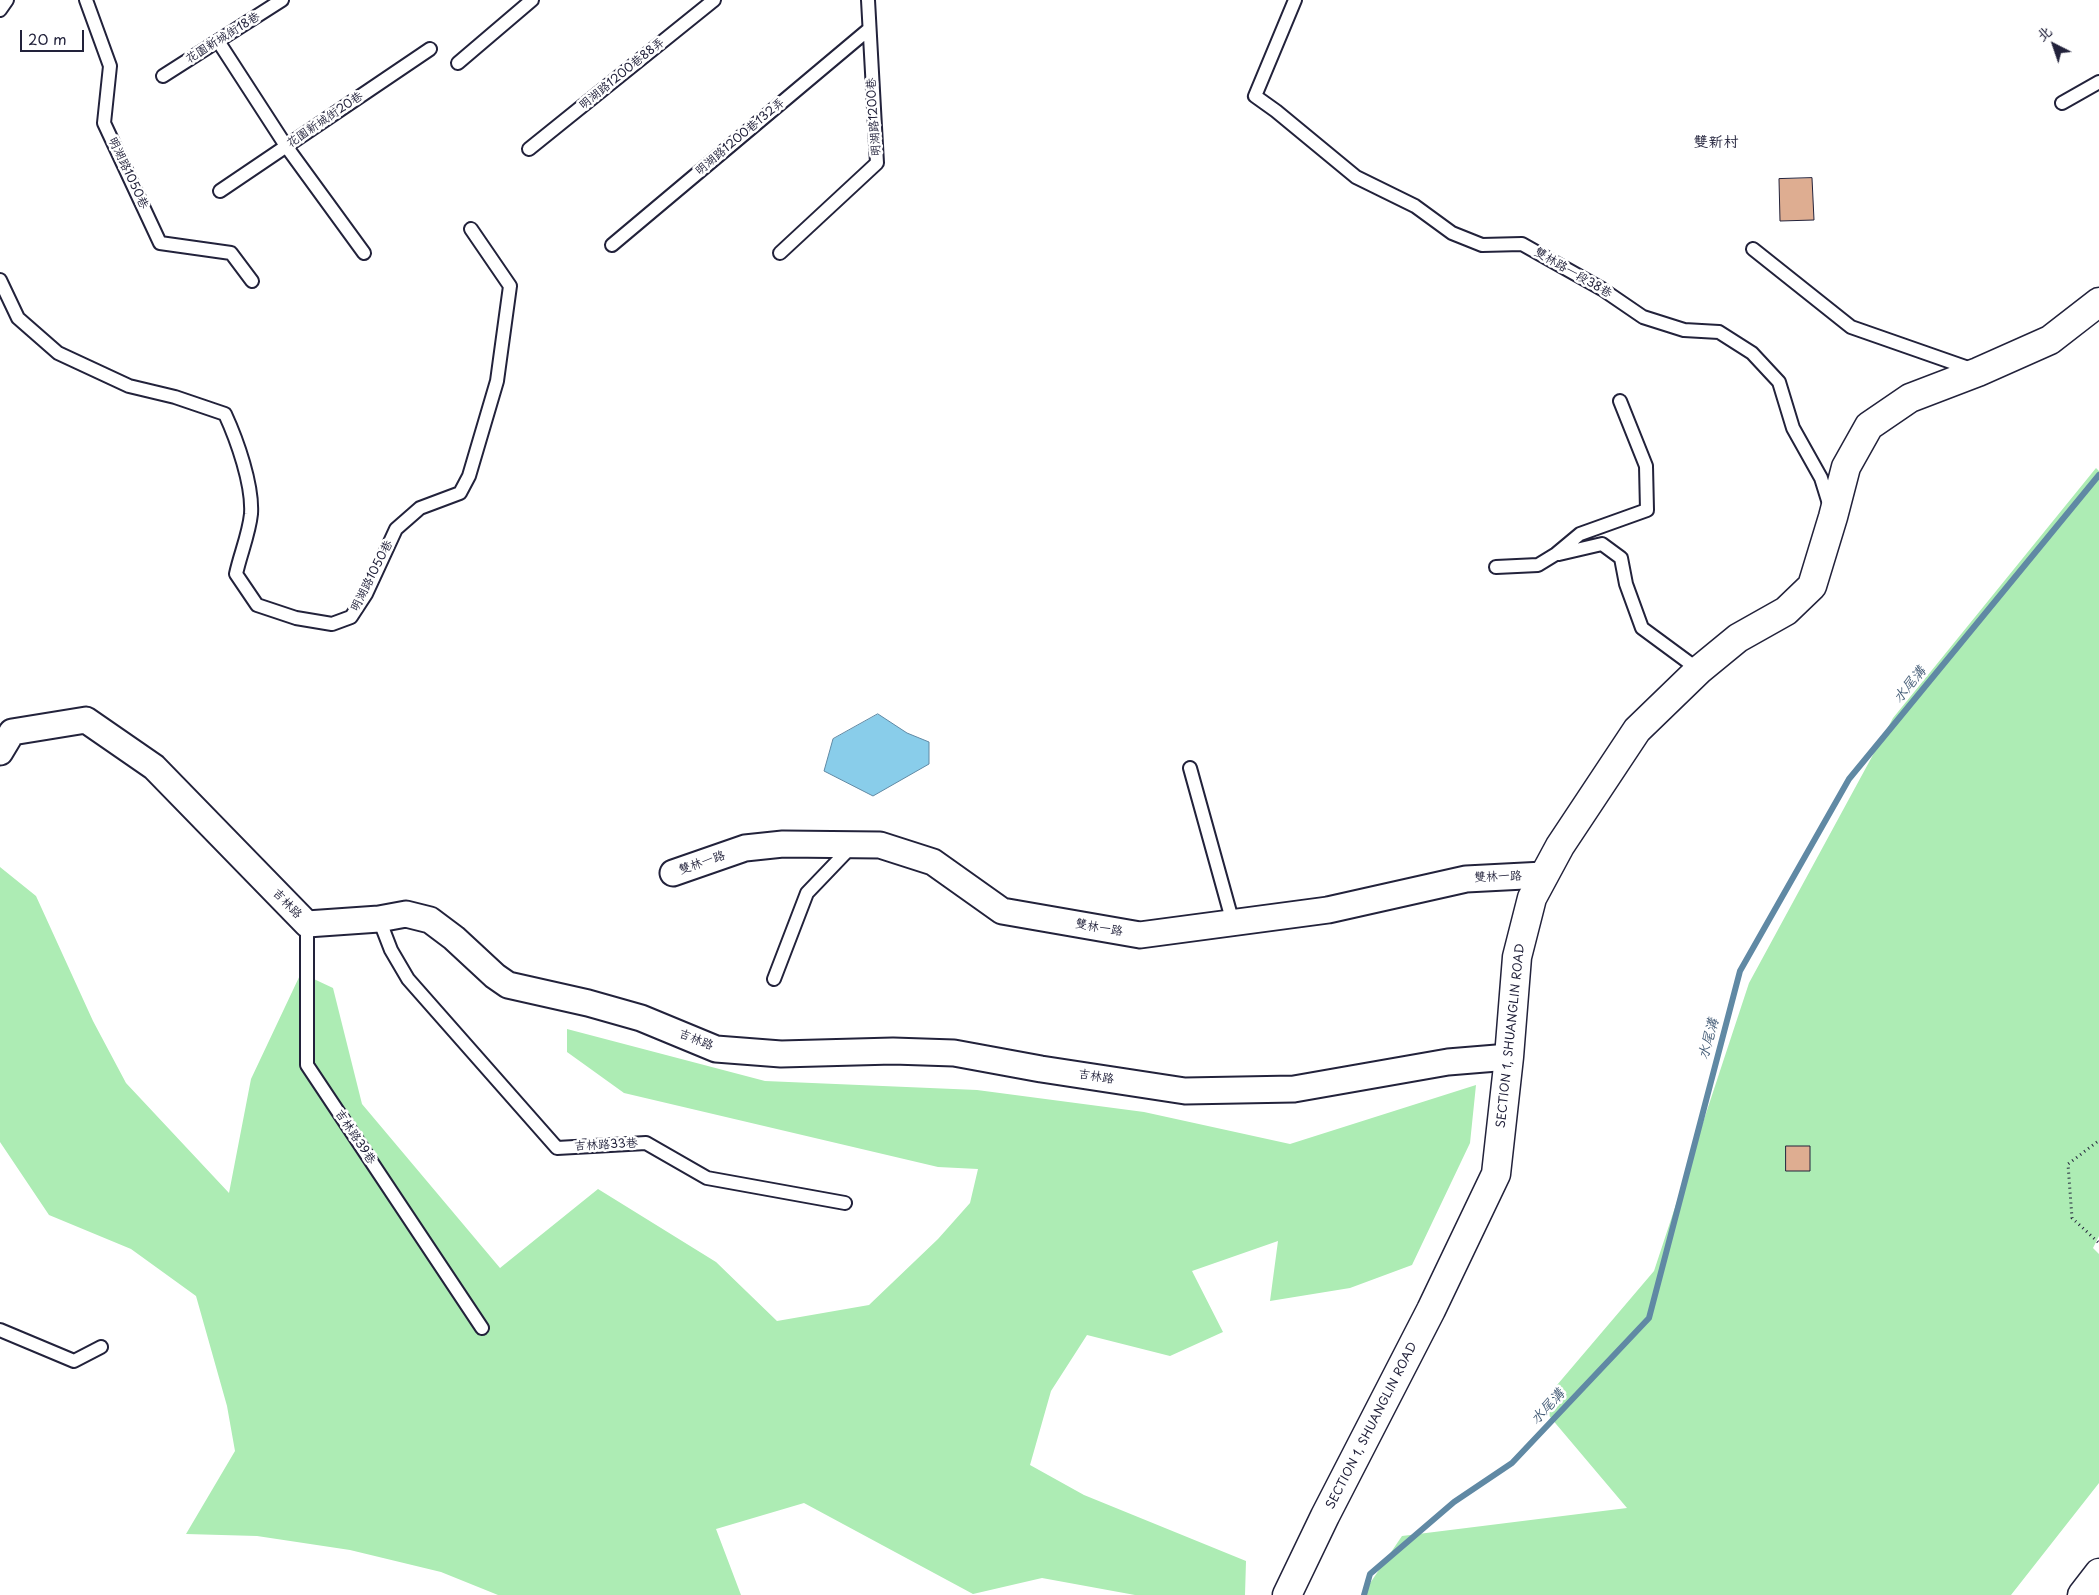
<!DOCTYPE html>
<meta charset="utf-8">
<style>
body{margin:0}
#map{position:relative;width:2099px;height:1595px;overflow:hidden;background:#fff;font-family:"Playpen Sans","LXGW WenKai TC",sans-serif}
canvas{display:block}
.north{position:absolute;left:2029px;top:20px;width:50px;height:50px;-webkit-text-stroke:4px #fff;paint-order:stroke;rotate:319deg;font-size:14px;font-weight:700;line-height:20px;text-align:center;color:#22223b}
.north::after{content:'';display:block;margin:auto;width:18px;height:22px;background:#22223b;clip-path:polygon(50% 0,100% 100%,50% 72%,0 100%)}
.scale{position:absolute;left:20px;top:30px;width:64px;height:22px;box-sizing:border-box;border:2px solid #22223b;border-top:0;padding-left:6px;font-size:15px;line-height:18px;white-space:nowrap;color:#22223b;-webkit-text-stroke:4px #fff;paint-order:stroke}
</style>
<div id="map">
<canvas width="2099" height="1595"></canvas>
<div class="north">北</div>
<div class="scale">20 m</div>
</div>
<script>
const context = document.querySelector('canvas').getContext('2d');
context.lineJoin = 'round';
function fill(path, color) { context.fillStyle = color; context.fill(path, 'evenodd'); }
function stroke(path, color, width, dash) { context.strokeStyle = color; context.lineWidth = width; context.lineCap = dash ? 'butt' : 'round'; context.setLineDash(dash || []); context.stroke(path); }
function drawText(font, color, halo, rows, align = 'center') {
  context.font = font + ' "Playpen Sans","LXGW WenKai TC",sans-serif'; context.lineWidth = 5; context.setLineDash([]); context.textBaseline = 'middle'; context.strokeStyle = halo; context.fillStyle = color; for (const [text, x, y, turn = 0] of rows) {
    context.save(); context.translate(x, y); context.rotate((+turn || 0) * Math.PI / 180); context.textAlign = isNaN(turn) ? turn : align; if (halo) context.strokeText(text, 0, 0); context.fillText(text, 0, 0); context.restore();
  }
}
fill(new Path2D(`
 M2096,468L2099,471V1236L2093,1248L2099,1254V1483L2011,1595H1362L1402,1536L1627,1508L1540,1405L1654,1271L1749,983L1893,718Z
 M0,867L36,896L93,1021L126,1083L229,1193L251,1079L301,973L333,988L362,1104L500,1268L598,1189L716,1262L777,1321L869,1305L938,1239L970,1203L978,1169L938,1167L624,1093L567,1052V1029L765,1081L977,1090L1144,1112L1290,1144L1476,1085L1470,1143L1412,1265L1350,1288L1270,1301L1278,1241L1192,1271L1223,1332L1170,1356L1087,1335L1051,1391L1030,1465L1084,1495L1246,1561L1245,1595H1135L1042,1578L973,1594L804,1503L716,1529L741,1595H498L441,1572L350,1550L257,1536L186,1534L235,1451L227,1406L196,1296L131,1249L49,1215L0,1142Z`), '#adecb4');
const water = new Path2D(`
 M878,714L907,733L929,742V764L873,796L824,771L833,739Z`);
fill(water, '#89cdea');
stroke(water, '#6089a4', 1);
stroke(new Path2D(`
 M1364,1595L1370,1574L1454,1502L1512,1463L1649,1318L1740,971L1849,779L2099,475`), '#6089a4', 6);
const building = new Path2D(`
 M1812,178L1814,220L1780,221L1779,179Z
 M1786,1146H1810V1171H1786Z`);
fill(building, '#dead91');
stroke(building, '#22223b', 1);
const service = new Path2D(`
 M86,0L110,66L104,123L160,243L231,253L252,281
 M1295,0L1255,96L1276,111L1356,177L1415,206L1452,233L1482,245L1522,244L1602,289L1643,317L1684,330L1719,332L1752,353L1779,382L1793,428L1821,478L1830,507
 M0,10L7,0
 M218,41L286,146L364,253
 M458,63L532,0
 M163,76L282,0
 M2062,103L2099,82
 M529,149L714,0
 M220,191L430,49
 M612,245L868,30
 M1753,249L1851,327L1974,370
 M780,253L877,163L868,0
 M0,280L18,318L58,353L129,386L175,397L225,414C237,440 253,485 251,514C249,534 240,555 236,574L257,605L296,618L332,624L351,617L366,594L396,529L420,508L460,493L469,476L497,381L510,286L471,229
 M1559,554L1602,544L1621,558L1626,584L1642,628L1699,670
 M1496,567L1538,565L1556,554L1580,534L1647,510L1646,466L1620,401
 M1190,768L1233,923
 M379,919L391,950L408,979L557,1148L646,1143L707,1178L845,1203
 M307,924V1065L482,1328
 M774,979L807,893L852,846
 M0,1330L74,1361L101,1347`);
const minor = new Path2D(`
 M0,752L12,732L86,720L154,767L307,924L379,919L406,914L430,920L454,938L495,976L508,985L588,1003L641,1018L716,1049L781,1054L893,1051L954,1053L1041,1069L1185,1091L1294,1089L1448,1062L1509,1057
 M673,873L745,848L783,844L880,845L933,862L1002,911L1140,935L1328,910L1466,879L1544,875`);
const tertiary = new Path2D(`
 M1287,1595L1325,1516L1431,1310L1496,1174L1509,1057L1517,957L1532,898L1560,846L1637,730L1699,670L1738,638L1786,611L1812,586L1833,517L1846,467L1869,426L1910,398L1978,372L2050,340L2099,302`);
const motorway = new Path2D(`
 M2082,1595L2099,1573`);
stroke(service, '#22223b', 16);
stroke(minor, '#22223b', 29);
stroke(tertiary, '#22223b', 31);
stroke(motorway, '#22223b', 31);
stroke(new Path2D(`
 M2097,1142L2068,1164L2072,1218L2099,1243`), '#22223b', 3, [1, 4]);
stroke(service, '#fff', 12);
stroke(minor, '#fff', 25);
stroke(tertiary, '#fff', 28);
stroke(motorway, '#fff', 28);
drawText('12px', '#22223b', '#fff', [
 ["花園新城街18巷",223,38,-32],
 ["明湖路1200巷88弄",622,74,-39],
 ["明湖路1200巷",874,117,-94],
 ["花園新城街20巷",325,120,-34],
 ["明湖路1200巷132弄",740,137,-40],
 ["明湖路1050巷",128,173,65],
 ["雙林路一段38巷",1573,273,30],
 ["明湖路1050巷",372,576,-63],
 ["雙林一路",702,863,-19],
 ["雙林一路",1498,877,-2],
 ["吉林路",287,904,46],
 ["雙林一路",1099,928,10],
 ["SECTION 1, SHUANGLIN ROAD",1511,1036,-84],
 ["吉林路",696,1040,22],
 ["吉林路",1096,1077,9],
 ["吉林路39巷",355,1137,56],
 ["吉林路33巷",606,1145,-3],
 ["SECTION 1, SHUANGLIN ROAD",1372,1426,-63]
]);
drawText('italic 14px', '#465e78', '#fff', [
 ["水尾溝",1910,685,-51],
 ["水尾溝",1709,1039,-75],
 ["水尾溝",1548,1407,-47]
]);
drawText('15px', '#22223b', '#fff', [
 ["雙新村",1716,143]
]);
</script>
